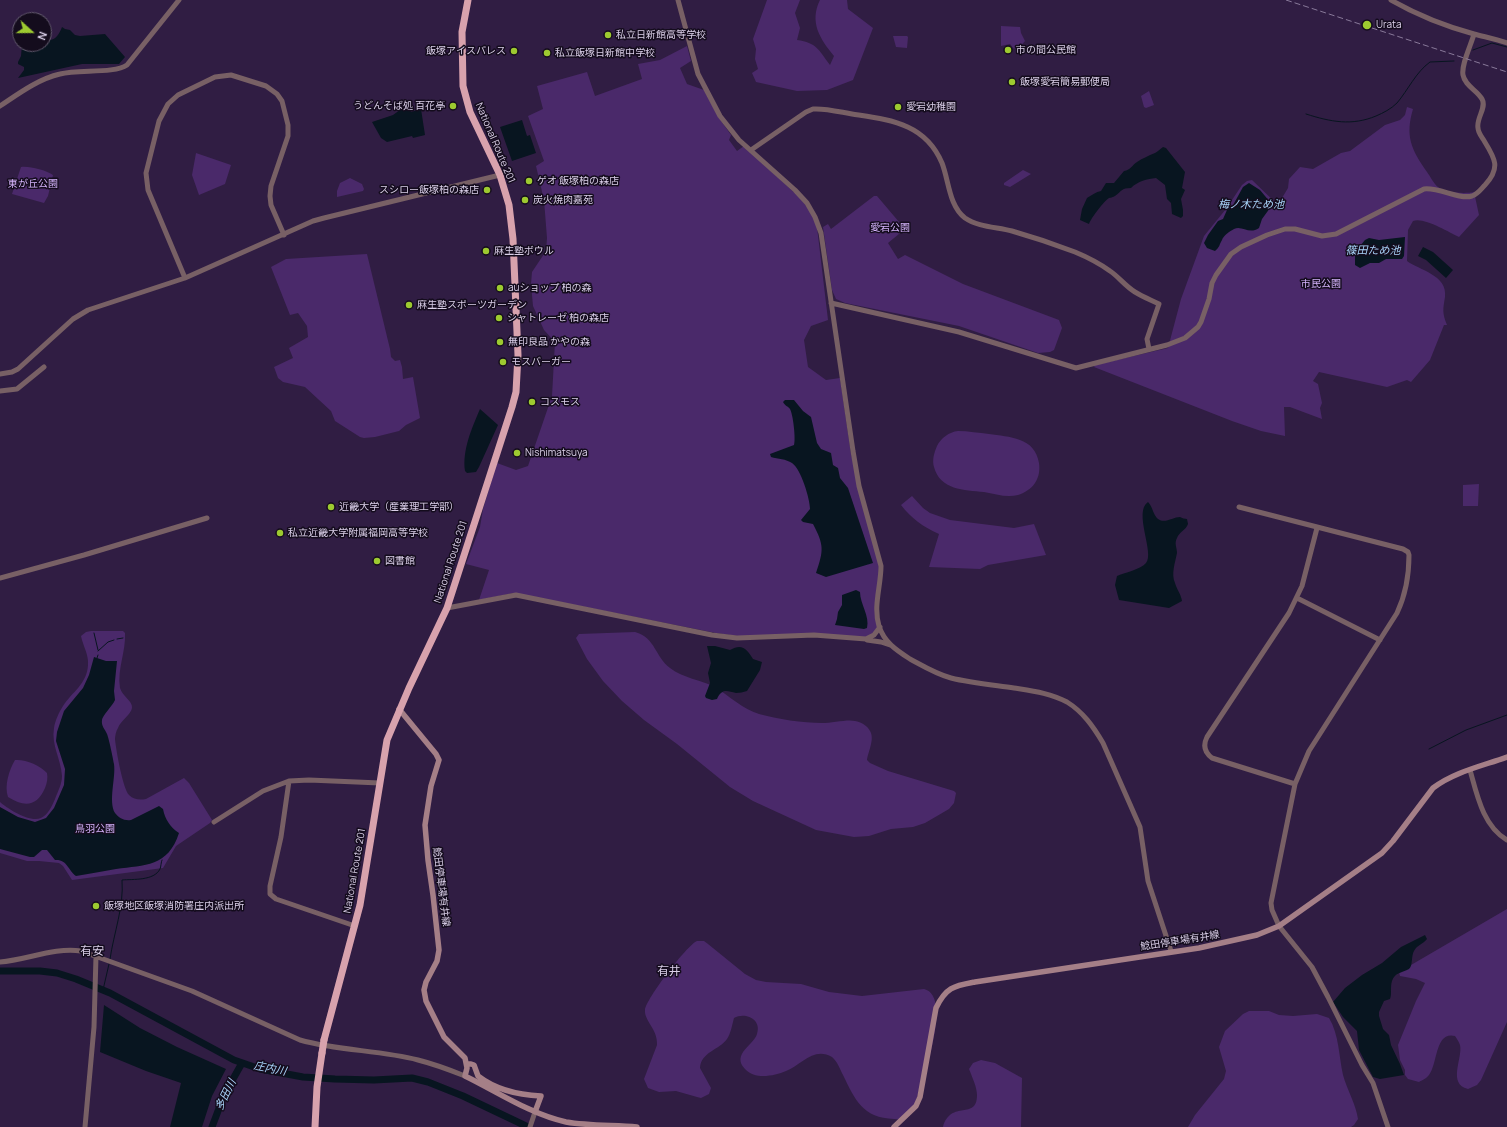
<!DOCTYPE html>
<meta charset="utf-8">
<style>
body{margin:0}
#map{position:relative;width:1507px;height:1127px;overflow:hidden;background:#301d43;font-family:Manrope,sans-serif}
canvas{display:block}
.north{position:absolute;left:12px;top:12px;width:40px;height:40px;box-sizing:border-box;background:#140c1d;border:1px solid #635a6e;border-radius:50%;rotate:111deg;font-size:11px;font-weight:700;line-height:16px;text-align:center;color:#dacfe8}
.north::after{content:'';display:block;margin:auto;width:14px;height:18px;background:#9dca30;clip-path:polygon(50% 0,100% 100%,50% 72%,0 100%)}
</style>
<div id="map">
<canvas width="1507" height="1127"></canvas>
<div class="north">N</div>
</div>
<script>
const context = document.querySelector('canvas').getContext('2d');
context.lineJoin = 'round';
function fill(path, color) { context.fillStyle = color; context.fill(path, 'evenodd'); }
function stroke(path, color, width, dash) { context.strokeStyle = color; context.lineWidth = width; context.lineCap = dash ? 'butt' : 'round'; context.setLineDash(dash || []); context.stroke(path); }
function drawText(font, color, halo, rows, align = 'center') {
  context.font = font + ' Manrope,"Noto Sans JP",sans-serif'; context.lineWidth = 3; context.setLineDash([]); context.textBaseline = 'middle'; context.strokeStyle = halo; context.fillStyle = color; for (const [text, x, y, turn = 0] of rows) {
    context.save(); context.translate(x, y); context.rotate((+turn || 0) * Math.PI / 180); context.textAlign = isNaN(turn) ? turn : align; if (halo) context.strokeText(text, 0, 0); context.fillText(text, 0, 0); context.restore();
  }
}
fill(new Path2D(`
 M767,0H800L795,13L800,28L797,40C817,43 818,49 830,65L834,56C820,39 809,22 820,0H847L848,9L873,28L853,80L827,90L797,91L756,82L752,73L758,69L755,59L756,49L753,39Z
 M1001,26L1020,27L1021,33L1025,41L1018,49L1016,47L1014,49L1010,44L1001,46Z
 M893,36H907L908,37L907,48L896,47Z
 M687,46L691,61L680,68L687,84L704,90L719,118L731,135L729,140L737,151L744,146L799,197C807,206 813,215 817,227L828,320L811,326L804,340L808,367L826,380L840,378L851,454L879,564L878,626L873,634L866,637L738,636L716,633L514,593L479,600L489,570L466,564L480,527L483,509L497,463L516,470L528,466L552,396L555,342L544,330L533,306L531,284L532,272L546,251L547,238L544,200L536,166L544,161L528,116L543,109L537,86L587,72L595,96L642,79L638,64L660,60Z
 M1149,91L1154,105L1146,108L1144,107L1141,96Z
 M1407,107L1413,109C1405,136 1411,149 1427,172C1430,176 1434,184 1438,187C1446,193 1465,194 1474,192L1479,215L1459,237C1448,232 1424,217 1413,221L1408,230L1407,261C1419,270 1448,275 1445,297C1443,309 1442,313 1447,325H1444L1430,360L1411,382L1407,380L1387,387L1319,372L1313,381L1318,384L1322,403L1320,408L1322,419L1290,407H1284L1285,436L1261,431L1232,421L1094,367L1095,365L1168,348L1181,299L1204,236L1226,209L1242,185L1247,181L1252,180L1279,206L1282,198L1288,188L1289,179L1300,167L1313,169L1341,153L1350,151L1385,125L1400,120L1405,115Z
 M196,153L231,165L225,184L199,195L192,175Z
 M21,167C30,166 45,170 53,175L48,196L44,203L12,194Z
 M1023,170L1031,174L1010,187L1004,185V183Z
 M350,178L362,184L364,189L363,191L337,197V191L340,183Z
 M874,196H877L905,229L888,243L898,259L905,255L963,284L1059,320L1062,328L1054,350L1050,352L1038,353L959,326L845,303L836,299L832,290L823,227L828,224L831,229Z
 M367,254L390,349L391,357L395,361L400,360L402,367L403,379L413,377L420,418L406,425L399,431L375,437L364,438L360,437L335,421L331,411L305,387L283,382L278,378L274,367L293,358L289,348L308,337L307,326L298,313L290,315L271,267L286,259Z
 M958,431C968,431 979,433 989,434C1009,437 1035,437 1039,463C1040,470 1039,477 1035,483C1031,489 1024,493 1018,495C1007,498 995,494 984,492C964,490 940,490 934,467C932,460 934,453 937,446C941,438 949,432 958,431Z
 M1479,484L1478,506H1463V485Z
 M912,496L923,508L930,513L950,520L1014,528L1034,524L1046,555L988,565L980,569L929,567L939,534C923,527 911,518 901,505Z
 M91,631H123L125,633C126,652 117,669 120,688C122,696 133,701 132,708C131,715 120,721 118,728C116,731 115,736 115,739C116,750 123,789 129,795C134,800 140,800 146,799L184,778L189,783L212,820L210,823L176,846L163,868L72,880L63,866L59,863L39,861H27L0,853V802C8,809 30,823 41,818C48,815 52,806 55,799C58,791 62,784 62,776C61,759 51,745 54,728C55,721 59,712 63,706C72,692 87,684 88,665C89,655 83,646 81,636L86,632Z
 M635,632C656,638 655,657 670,668C683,678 701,680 715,687C729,696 743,709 759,714C777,719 803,723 822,723C832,723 848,719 855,721C861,722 868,726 870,731C875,739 868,752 867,760L870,763L888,771L954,791L956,793L954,803L949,809L925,823L913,827L891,829L869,836L854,837L816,830L753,801L730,787L677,744L644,720L622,701L603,681L587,659L576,638L579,634Z
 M15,760C25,759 40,765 47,773C48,778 47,783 45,788C37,807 24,807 8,797C4,786 9,770 15,760Z
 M1507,909V1022L1481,1080L1477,1085L1468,1089C1447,1084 1463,1058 1460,1045C1459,1042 1457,1039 1455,1036C1435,1031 1438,1063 1429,1075C1426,1079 1422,1080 1419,1082L1408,1079L1405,1075V1070L1400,1060L1398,1045L1416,1001L1425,983L1416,979L1400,976L1399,972Z
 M697,941H704L708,944L745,974L756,980L766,982L801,984L829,992L862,996L924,989C955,996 919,1092 912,1112C908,1119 902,1120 894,1119C863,1118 855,1100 843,1075C840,1069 837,1061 832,1057C814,1046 801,1065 786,1071C774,1076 755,1080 745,1069C731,1054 754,1045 757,1034C762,1019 745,1012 734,1018C732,1025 731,1033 727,1039C719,1050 701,1052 700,1068L711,1088L709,1094L701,1098L697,1097L676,1091L659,1092L648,1088L644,1079L657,1045C658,1029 644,1021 645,1010C646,999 687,945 697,941Z
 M1249,1011H1269L1279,1015L1293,1016L1317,1014L1329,1018C1339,1034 1339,1057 1343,1075C1347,1090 1356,1104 1358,1119L1354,1125L1351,1127H1188L1195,1115L1224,1079L1226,1071L1219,1047L1225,1031L1243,1014Z
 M981,1060L995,1063L1022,1078L1021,1127H943C951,1099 977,1121 977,1095C977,1087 972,1077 969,1069L973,1063Z`), '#4a296a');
fill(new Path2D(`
 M62,27L65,29L70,30L75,35L80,36L105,34L125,57L119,64H82L18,78L24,70V67L18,64V62L21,56L22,44H44V39C54,43 59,35 62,27Z
 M409,106L411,112L421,109L425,135L413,138L412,136L387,142L381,138L372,122L393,115L404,107Z
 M522,120L527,136L530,135L536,153L512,161L500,127Z
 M1163,147L1166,148L1185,172L1182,188L1185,190L1181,199L1183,210V216L1181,218L1172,214L1171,203L1167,199L1165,185L1156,178C1147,179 1138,181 1131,188C1121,188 1122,191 1115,196C1114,197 1109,198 1109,198C1104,201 1091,218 1089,224L1080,220L1082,209L1087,198C1092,195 1096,192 1101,191L1106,183H1114L1124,171C1131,170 1132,165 1137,162C1143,158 1148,156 1155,153C1157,152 1160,149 1163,147Z
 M1249,183L1260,190L1270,202V208L1262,219L1259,228C1249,235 1242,225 1234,229C1230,231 1223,236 1222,240C1219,245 1220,247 1215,251L1207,248L1204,243L1208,235L1218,221L1223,219L1227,210L1232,207L1243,187Z
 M1405,237L1404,256L1402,259H1386L1379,263H1370L1360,268L1355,265V252L1365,240L1369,238L1379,240Z
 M1423,247L1433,252L1453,270L1446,278L1426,260L1418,256Z
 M785,400H794L803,411L811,417L817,443L821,449L831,453L833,465L838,468L840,478L848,488L873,563L826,577L816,573C824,550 824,545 813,524L803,522L801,520L810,509C810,499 801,469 792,463C786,459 778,459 771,457L770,454L794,445C796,439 793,414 790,409C788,406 785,406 783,402Z
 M480,409L498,425L479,467L476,472L467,473L465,471C462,450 472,428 480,409Z
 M1148,502C1153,507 1153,515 1158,519C1165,524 1173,517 1180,517C1182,518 1185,519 1187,519L1188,524C1186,530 1179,532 1177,538C1174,544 1177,547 1177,553C1175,563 1171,574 1175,583C1177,590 1181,594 1182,601L1169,608L1119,600L1115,585L1117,576C1124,573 1141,569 1146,563C1155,553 1133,512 1148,502Z
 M856,590L860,592C860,604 870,616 867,628L864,629L835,625L837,619L838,612L842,605V595Z
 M707,646H715L730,650C742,643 747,649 753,659L762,662L760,670L747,691C743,692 740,693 736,693C727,691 722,688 717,699L712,700L706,698L705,696L710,683L708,673L711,663Z
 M94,657L106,661H117L114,691L115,700C113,705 102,716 102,720C101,726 105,729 107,734C109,739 113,758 114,764C116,778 108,801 115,813C119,818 124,821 131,820L159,806L163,809C165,819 170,827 179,833C168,867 145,865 116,869C103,871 90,874 76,876C68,870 67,859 55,860L47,850H42L34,857H30L0,849V807L18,817L35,822L46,818L54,808L64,785L65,769L56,741L57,732L64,711L83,688L89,675Z
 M1425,935L1427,939C1423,944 1417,945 1414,951C1411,956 1413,966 1409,969C1402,973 1395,972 1392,981C1390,987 1392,994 1390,999L1384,1001L1379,1012V1016L1383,1029L1389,1035L1391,1045L1400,1064L1404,1075L1380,1079L1373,1077L1359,1050L1357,1031L1343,1017L1333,1002L1345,988L1362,975L1382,963L1401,947Z
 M104,1005L140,1028L177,1047L226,1069L212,1096L202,1127H170L181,1083L146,1071L100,1052Z`), '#081520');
stroke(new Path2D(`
 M1473,50L1492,43L1507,47
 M1306,114C1331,122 1352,126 1376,116C1383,113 1391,109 1397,103C1408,90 1416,72 1430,62L1454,61
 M94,633L98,650
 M117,639L123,638
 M98,651L108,642L114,640
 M97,658L98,655
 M1429,749L1466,730L1507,715
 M110,959C114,932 124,907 122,880C133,879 154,881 160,869C161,867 161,862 162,860
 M103,990L109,964`), '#081520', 1);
stroke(new Path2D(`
 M0,971H40L57,973L76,979L110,993L234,1060L260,1069L303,1077L335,1079L374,1080L412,1078L428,1082L463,1096L528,1127
 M212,1127L224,1095L242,1063`), '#081520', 7);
stroke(new Path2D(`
 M678,0L698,74L720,116L739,140L795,190L807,203L815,217L821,233L853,451L859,486L881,566C881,586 873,606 879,626C884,642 896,650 910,659C923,666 936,674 951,678C971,683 993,685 1014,688C1033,691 1050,693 1067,702C1083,712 1093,726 1103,743L1140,827L1148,881L1171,951
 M1391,0C1417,15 1445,26 1474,34C1485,37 1496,39 1507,43
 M0,106C18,94 38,79 60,74C78,69 114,74 127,65L179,0
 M751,150L806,112L813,109C825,108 840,112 852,114C890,120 925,123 942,163C949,181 949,206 965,218C978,227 997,227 1012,231C1033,237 1054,244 1075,252C1087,257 1099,263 1110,271C1119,277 1125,286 1135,292C1143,297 1151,300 1159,304L1147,339L1149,349
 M185,278L148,190L146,173L159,121L168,104L178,95L215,77L231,75L266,86L277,94L282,101L288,125V136L271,186L270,196L271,205L284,235
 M831,303L959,332L1076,368L1167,345L1185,338L1198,327L1201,322L1209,299L1212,283L1216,275L1231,254L1241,247L1267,235L1285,229H1295L1322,236L1336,234L1424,189C1439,187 1459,200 1472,196C1478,194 1481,189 1485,185C1502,167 1494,157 1483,139C1481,136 1478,132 1478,128C1476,118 1487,108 1482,99C1477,90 1465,86 1463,75C1461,65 1471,45 1474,34
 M0,374L12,372L18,369L73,319L88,310L185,278L313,221L324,218L500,175
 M0,391L17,389L44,367
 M1239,507L1403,549L1408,552L1409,555C1409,576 1406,594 1397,613L1309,751L1295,784L1271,903L1272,910L1279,926L1312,967L1328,997L1362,1065L1373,1083L1388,1127
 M0,578L84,555L207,518
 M1297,598L1380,640
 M447,608L516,595L712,635L737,638L814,635L866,639L874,635L880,627
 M867,640L881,642L890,645
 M1470,770C1477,795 1483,826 1507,840
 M289,781L281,837L270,886V894L276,899L355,926
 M1295,784L1212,758C1204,752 1203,745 1207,737L1289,613L1302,586L1317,528
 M214,822L263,791L289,781L309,780L380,783
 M0,962C27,960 54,947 81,951L192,991L300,1040C339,1051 380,1050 418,1060C434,1064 450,1070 465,1076
 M85,1127L94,1027L96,956
 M530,1127L535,1112`), '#786065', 5);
stroke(new Path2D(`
 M399,709L436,754L439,760L431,786L425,825L428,860L433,895L439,950L437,961L426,982L424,990L426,1001L444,1037L465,1058L467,1068L465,1076C496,1091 532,1115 566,1122C589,1126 614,1125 637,1127
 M467,1064H471L474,1065L478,1076C496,1090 519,1095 541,1096L535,1112
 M894,1127L916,1106L920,1097L936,1008C946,987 954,986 975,982L1199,948L1257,935L1279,926L1382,853L1393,841L1433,788C1454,772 1482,766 1507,757`), '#a57f87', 5.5);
stroke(new Path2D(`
 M324,1040L360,905L387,740L409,688L447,608L512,407L516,392L518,355L513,239L509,205L500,175L470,112L463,86L462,32L468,0
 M315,1127L317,1087L322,1053`), '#d8a2ad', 7);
stroke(new Path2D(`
 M1286,0L1507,72`), '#897a9a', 1, [6, 3]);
stroke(new Path2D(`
 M322,1053L324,1040`), '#d8a2ad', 7);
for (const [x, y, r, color] of [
 [1367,25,5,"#9dca30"],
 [608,35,4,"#9dca30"],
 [1008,50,4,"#9dca30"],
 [514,51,4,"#9dca30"],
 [547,53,4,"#9dca30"],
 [1012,82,4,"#9dca30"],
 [453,106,4,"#9dca30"],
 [898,107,4,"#9dca30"],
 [529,181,4,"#9dca30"],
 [487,190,4,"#9dca30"],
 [525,200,4,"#9dca30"],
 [486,251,4,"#9dca30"],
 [500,288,4,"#9dca30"],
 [409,305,4,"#9dca30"],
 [499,318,4,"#9dca30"],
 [500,342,4,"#9dca30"],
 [503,362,4,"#9dca30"],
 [532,402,4,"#9dca30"],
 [517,453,4,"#9dca30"],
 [331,507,4,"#9dca30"],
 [280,533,4,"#9dca30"],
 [377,561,4,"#9dca30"],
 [96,906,4,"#9dca30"]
]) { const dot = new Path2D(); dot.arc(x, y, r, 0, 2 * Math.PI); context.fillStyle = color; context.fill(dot); stroke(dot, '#140c1d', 1.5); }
drawText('10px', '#dacfe8', '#140c1d', [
 ["Urata",1376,25],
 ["私立日新館高等学校",616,35],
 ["市の間公民館",1016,50],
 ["飯塚アイスパレス",506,51,"right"],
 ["私立飯塚日新館中学校",555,53],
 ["飯塚愛宕簡易郵便局",1020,82],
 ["うどんそば処 百花亭",445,106,"right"],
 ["愛宕幼稚園",906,107],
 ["ゲオ 飯塚柏の森店",537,181],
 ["スシロー飯塚柏の森店",479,190,"right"],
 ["炭火焼肉嘉苑",533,200],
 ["麻生塾ボウル",494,251],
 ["auショップ 柏の森",508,288],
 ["麻生塾スポーツガーデン",417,305],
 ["シャトレーゼ 柏の森店",507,318],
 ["無印良品 かやの森",508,342],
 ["モスバーガー",511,362],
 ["コスモス",540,402],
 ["Nishimatsuya",525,453],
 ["近畿大学（産業理工学部）",339,507],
 ["私立近畿大学附属福岡高等学校",288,533],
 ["図書館",385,561],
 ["飯塚地区飯塚消防署庄内派出所",104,906]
], 'left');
drawText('10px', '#dacfe8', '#140c1d', [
 ["National Route 201",495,143,67],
 ["National Route 201",451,562,-72],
 ["National Route 201",355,871,-80],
 ["鯰田停車場有井線",441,887,83],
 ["鯰田停車場有井線",1180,941,-9]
]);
drawText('10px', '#d4b3fb', '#140c1d', [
 ["東が丘公園",33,184],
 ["愛宕公園",890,228],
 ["市民公園",1321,284],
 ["鳥羽公園",95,829]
]);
drawText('italic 11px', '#a8d3f9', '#140c1d', [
 ["梅ノ木ため池",1251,205],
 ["篠田ため池",1373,251],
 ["庄内川",270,1069,11],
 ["多田川",226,1095,-64]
]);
drawText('12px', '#dacfe8', '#140c1d', [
 ["有安",92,952],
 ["有井",669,972]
]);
</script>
